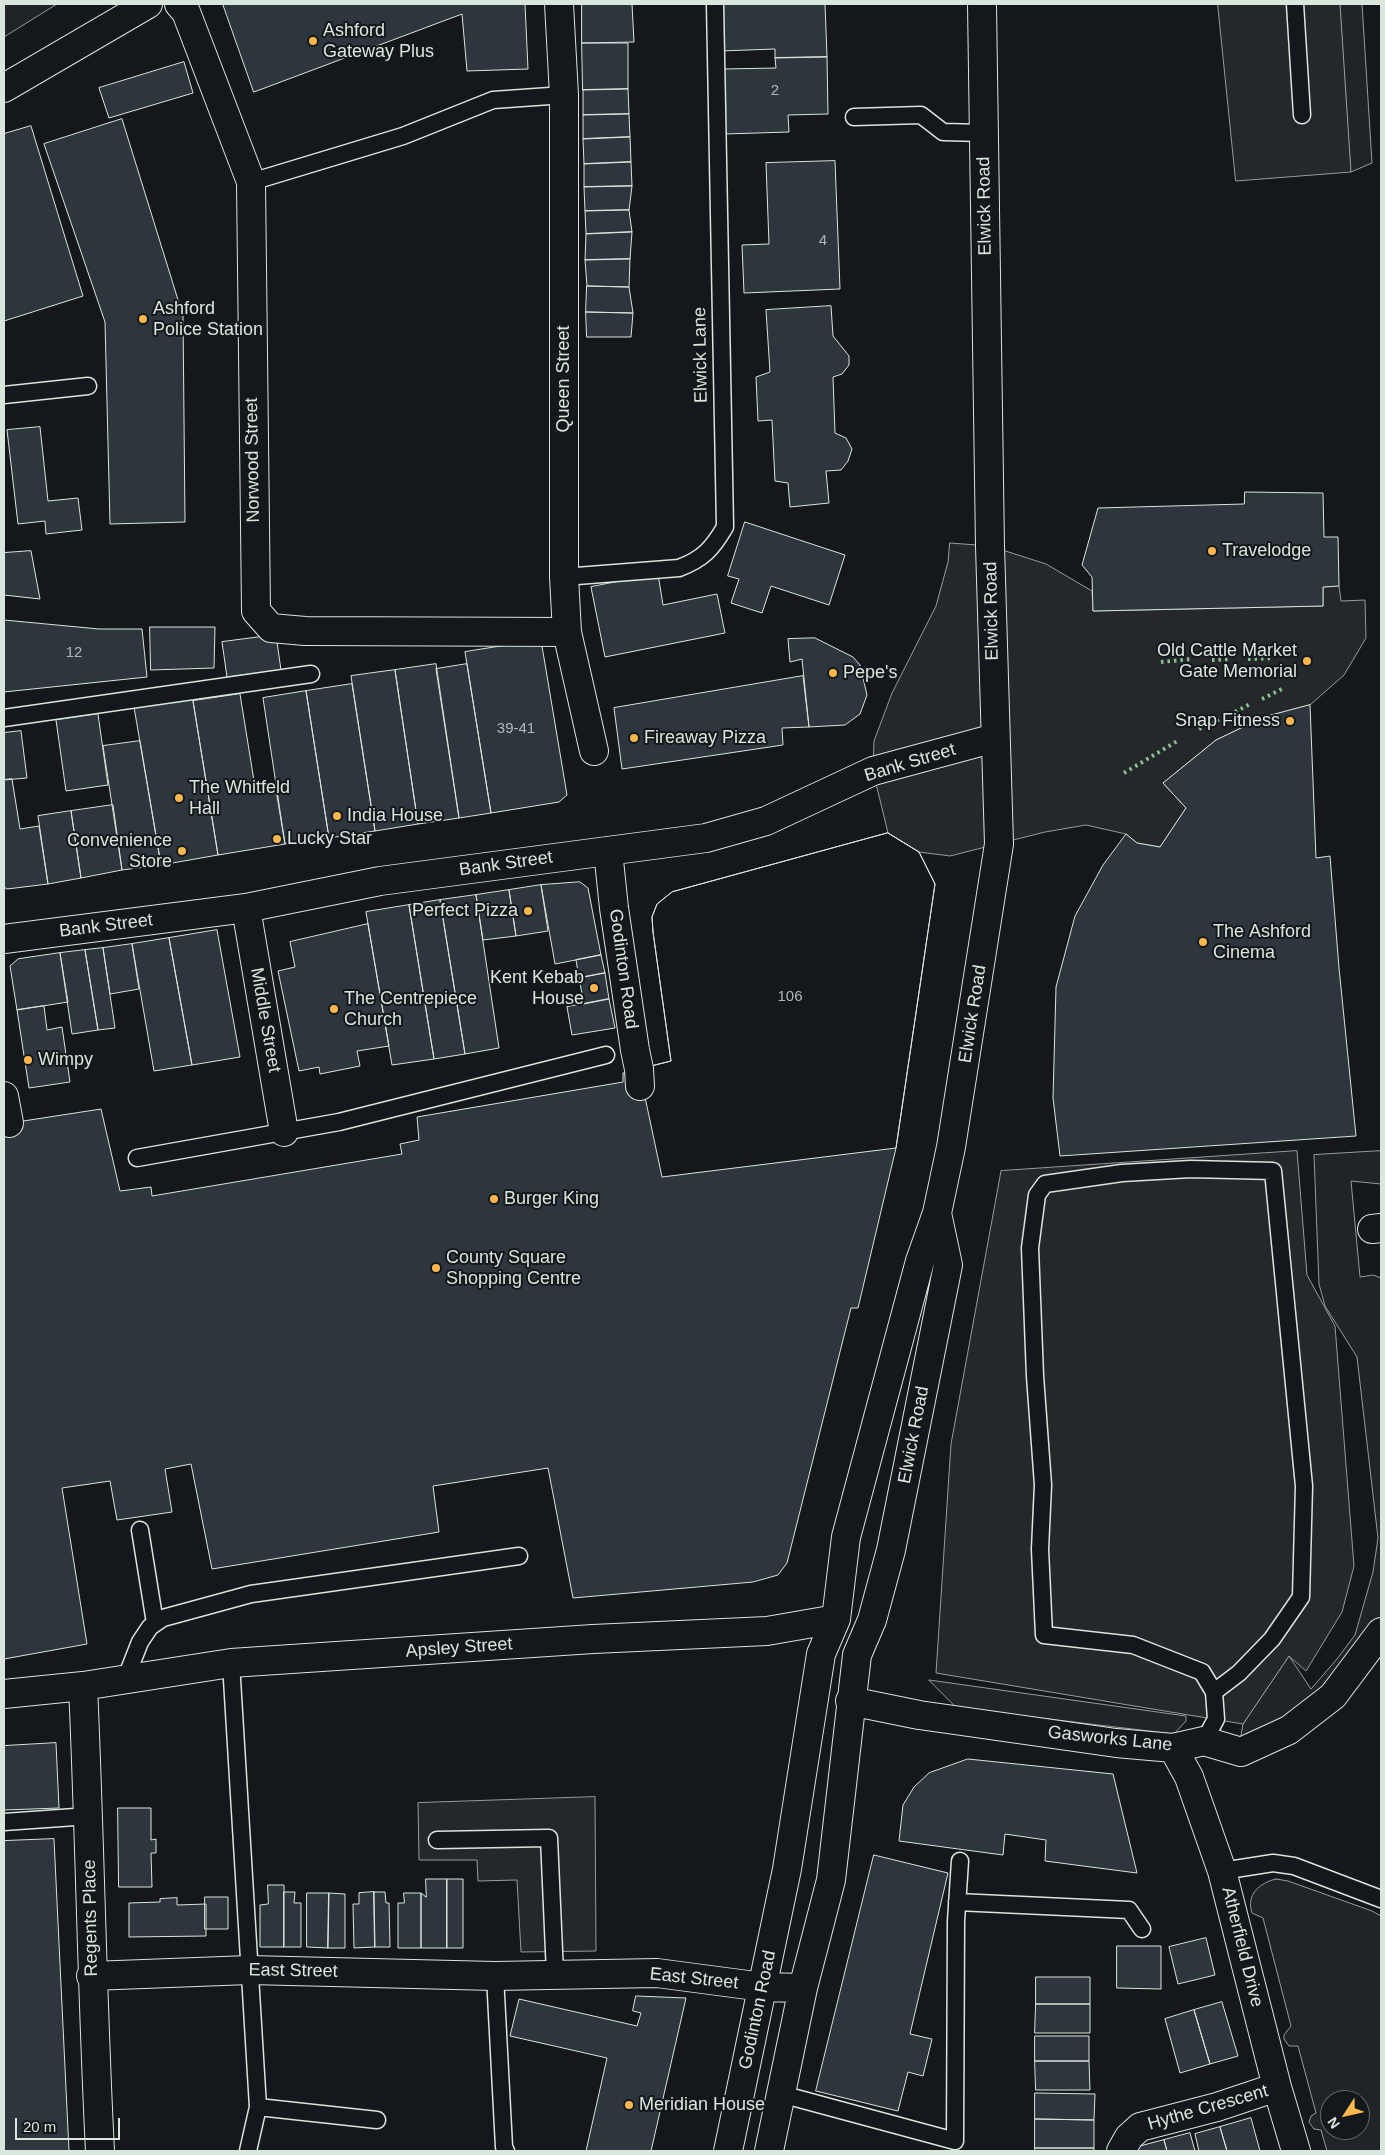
<!DOCTYPE html>
<style>
body{margin:0}
#map{position:relative;width:1385px;height:2155px;overflow:hidden;background:#14181c;font-family:Arial,sans-serif}
canvas{display:block}
.frame{position:absolute;inset:0;border:5px solid #d8e6dc;pointer-events:none}
.north{position:absolute;left:1320px;top:2090px;width:50px;height:50px;box-sizing:border-box;background:#14181c;border:1px solid #626a69;border-radius:50%;rotate:235deg;font-size:14px;font-weight:700;line-height:20px;text-align:center;color:#d8e6dc}
.north::after{content:'';display:block;margin:auto;width:18px;height:22px;background:#ffb74d;clip-path:polygon(50% 0,100% 100%,50% 72%,0 100%)}
.scale{position:absolute;left:15px;top:2118px;width:105px;height:22px;box-sizing:border-box;border:2px solid #d8e6dc;border-top:0;padding-left:6px;font-size:15px;line-height:18px;white-space:nowrap;color:#d8e6dc;-webkit-text-stroke:4px #14181c;paint-order:stroke}
</style>
<div id="map">
<canvas width="1385" height="2155"></canvas>
<div class="frame"></div>
<div class="north">N</div>
<div class="scale">20 m</div>
</div>
<script>
const context = document.querySelector('canvas').getContext('2d');
context.lineJoin = 'round';
function fill(path, color) { context.fillStyle = color; context.fill(path, 'evenodd'); }
function stroke(path, color, width, dash) { context.strokeStyle = color; context.lineWidth = width; context.lineCap = dash ? 'butt' : 'round'; context.setLineDash(dash || []); context.stroke(path); }
function drawText(font, color, halo, rows, align = 'center') {
  context.font = font + ' Arial,sans-serif'; context.lineWidth = 4; context.setLineDash([]); context.textBaseline = 'middle'; context.strokeStyle = halo; context.fillStyle = color; for (const [text, x, y, turn = 0] of rows) {
    context.save(); context.translate(x, y); context.rotate((+turn || 0) * Math.PI / 180); context.textAlign = isNaN(turn) ? turn : align; if (halo) context.strokeText(text, 0, 0); context.fillText(text, 0, 0); context.restore();
  }
}
const green = new Path2D(`
 M4,4H57L4,37Z
 M1340,4H1362L1372,163L1351,172Z
 M1381,1151V1184L1351,1181L1360,1277L1373,1275L1381,1278V1622L1325,1697L1240,1741L1243,1724L1289,1656L1311,1689L1337,1659L1355,1635L1373,1572L1378,1538L1357,1357L1325,1306L1319,1284L1314,1155Z
 M929,1680L1186,1716V1721L1174,1734L957,1708Z
 M1276,1879L1288,1881L1372,1911L1381,1916V2151H1327L1321,2130L1314,2129L1309,2122L1311,2116L1316,2113L1298,2046H1289L1284,2039V2035L1291,2026L1263,1918L1252,1913C1246,1895 1259,1883 1276,1879ZM1330,2100H1360V2130H1330Z`);
fill(green, '#202428');
stroke(green, '#939e99', 1);
const parking = new Path2D(`
 M1218,4H1340L1351,172L1236,181Z
 M950,543L990,546L1046,564L1092,591L1093,611L1323,606V587L1339,586L1341,601L1365,600L1366,638L1344,675L1310,705L1264,717L1216,740L1163,783L1186,808L1160,847L1137,843L1126,834L1086,825L1045,832L950,856L919,852L888,833L873,771L874,741L892,693L936,606L948,562Z
 M1297,1151L1307,1275L1335,1326L1354,1566L1342,1612L1306,1671L1289,1656L1243,1724L936,1673L951,1444L1001,1171Z
 M595,1797L596,1951L521,1952L517,1880L478,1881L477,1860H419L418,1803Z`);
fill(parking, '#24282b');
stroke(parking, '#939e99', 1);
const building = new Path2D(`
 M223,4H525L528,69L467,71L462,14L254,92Z
 M582,4H632L634,42L582,43Z
 M763,4H825L827,57L775,58V49L720,51L719,5Z
 M582,43H628V89L583,90Z
 M827,57L828,114L788,115L789,132L724,134L723,69L776,68L775,58Z
 M184,62L193,93L109,118L99,88Z
 M628,89L629,114L583,115V90Z
 M629,114L630,137L583,139V115Z
 M122,119L183,316L185,522L110,524L105,322L44,144Z
 M31,126L83,296L4,321V134Z
 M630,137L631,162L584,164L583,139Z
 M835,161L840,289L744,293L742,245L769,244L766,163Z
 M631,162L632,186L584,187V164Z
 M632,186L629,210L585,211L584,187Z
 M629,210L632,232L586,234L585,211Z
 M632,232L630,259L585,260L586,234Z
 M630,259L629,287L587,286L585,260Z
 M587,286L629,287L633,313L586,312Z
 M831,306L833,336L849,356V365L842,374L833,377L835,433L846,438L852,449L848,461L841,470L826,471L829,503L790,507L788,483L775,481L772,420L758,421L756,377L770,372L766,310Z
 M586,312L633,313L631,337H587Z
 M40,427L48,501L78,498L82,530L46,534L45,521L18,524L7,430Z
 M1245,492L1323,493L1324,537H1338L1339,586L1323,587V606L1093,611L1092,577L1082,565L1098,508L1244,504Z
 M745,522L845,555L829,605L771,586L762,613L731,603L739,579L728,576Z
 M31,551L40,599L4,595V553Z
 M658,574L663,605L717,594L725,633L605,657L591,587Z
 M4,620L99,629H142L147,677L4,692Z
 M150,627H215L214,668L151,670Z
 M276,635L281,670L227,677L222,642Z
 M815,638L853,657L860,665L867,695L860,714L845,725L809,727L802,659L790,662L788,639Z
 M541,640L567,795L559,802L491,813L465,652Z
 M436,664L459,818L418,824L395,670Z
 M467,664L491,813L459,818L436,669Z
 M395,670L418,824L375,831L351,676Z
 M803,676L809,727L782,728L783,745L622,769L614,708Z
 M352,684L375,831L329,838L306,691Z
 M306,691L329,838L285,844L263,698Z
 M240,694L255,787L275,784L285,844L218,855L193,701Z
 M196,697L193,701L218,855L161,865L134,707Z
 M1310,705L1316,858L1330,856L1339,968L1356,1136L1060,1156L1053,1098L1056,987L1075,916L1103,865L1126,834L1137,843L1160,847L1186,808L1163,783L1216,740L1264,717Z
 M98,714L108,785L66,791L56,720Z
 M21,731L27,778L4,780V733Z
 M140,741L161,865L122,870L103,746Z
 M12,779L20,829L39,826L48,884L7,889L4,887V780Z
 M113,805L122,870L81,878L71,811Z
 M71,811L81,878L48,884L38,816Z
 M888,833L919,852L935,884L896,1148L858,1308H851L787,1563L778,1575L753,1582L573,1598L548,1468L433,1486L439,1532L212,1569L191,1464L165,1469L172,1512L117,1520L110,1481L62,1488L87,1644L4,1659V1124L101,1109L120,1191L151,1187L152,1196L402,1154L400,1144L419,1140L417,1117L623,1082V1073L671,1061L653,932L652,917L657,904L672,892Z
 M888,833L919,852L935,884L896,1148L662,1177L639,1069L671,1061L653,932L652,917L657,904L672,892Z
 M580,882L588,888L601,955L555,964L541,885Z
 M541,885L548,931L516,936L509,890Z
 M509,890L516,936L483,940L476,895Z
 M476,895L499,1048L465,1054L440,900Z
 M440,900L465,1054L434,1059L409,905Z
 M409,905L434,1059L392,1065L366,912Z
 M368,924L389,1046L357,1051L360,1066L320,1074L319,1067L299,1071L278,971L295,967L290,942Z
 M217,930L240,1057L192,1065L169,938Z
 M169,938L192,1065L154,1071L132,944Z
 M132,944L139,989L110,994L103,948Z
 M103,948L115,1028L98,1030L85,950Z
 M85,950L98,1030L72,1034L60,953Z
 M60,953L68,1002L17,1010L10,966L18,959Z
 M601,955L605,973L579,978L576,960Z
 M605,973L609,999L584,1004L579,978Z
 M609,999L615,1028L572,1035L567,1007Z
 M44,1006L47,1030L62,1027L70,1082L29,1088L17,1010Z
 M56,1743L59,1808L4,1810V1746Z
 M968,1759L1113,1774L1137,1873L1045,1861L1046,1840L1005,1834L1003,1855L899,1841L903,1805L914,1787L929,1773Z
 M118,1808H151V1840L156,1839V1853H151L152,1887H119Z
 M54,1839L69,2151H4V1841Z
 M874,1855L948,1873L910,2034L932,2039L923,2076L908,2072L898,2111L816,2091Z
 M426,1879H447V1948H421V1893L426,1897Z
 M447,1879H463V1948H447Z
 M268,1885H284V1947H260V1905L268,1904Z
 M284,1892H295L294,1903H301V1947H284Z
 M374,1892L375,1947L354,1948L353,1904H359V1893Z
 M374,1892H385L386,1903H389L390,1947H375Z
 M307,1893H329L328,1948L307,1947Z
 M329,1893L345,1894V1948H328Z
 M404,1893H421V1948H398V1903H404Z
 M205,1897H228V1929H205Z
 M177,1898V1905L206,1904V1936L129,1937V1903L160,1902V1899Z
 M1206,1938L1215,1975L1178,1984L1169,1947Z
 M1117,1946H1161V1989L1117,1988Z
 M1036,1977H1090V2004H1036Z
 M636,1996L686,1998L651,2151H586L607,2058L510,2036L519,1999L637,2026L641,2013L633,2011Z
 M1222,2002L1238,2056L1210,2064L1194,2010Z
 M1036,2004H1090V2033H1035Z
 M1194,2010L1210,2064L1180,2073L1165,2019Z
 M1035,2036H1089V2061H1035Z
 M1035,2061H1089L1090,2090H1036Z
 M1035,2093L1095,2094L1094,2120L1035,2119Z
 M1251,2118L1260,2151H1227L1220,2127Z
 M1035,2119L1094,2120V2148H1035Z
 M1220,2127L1227,2151H1199L1195,2134Z
 M1190,2133L1195,2151H1167L1164,2140Z
 M1164,2140L1167,2151H1135L1134,2148Z
 M1035,2148H1094V2151H1035Z`);
fill(building, '#2c363c');
stroke(building, '#d8e6dc', 1);
const lane = new Path2D(`
 M1295,4L1302,115
 M854,117L921,115L943,132L984,133
 M251,182L403,136L493,100L564,95
 M4,395L88,386
 M564,577L679,568C703,559 712,549 725,527L715,4
 M4,718L311,674
 M137,1158L339,1122L606,1055
 M140,1530L155,1623
 M231,1663L258,2107L248,2151
 M125,1680L140,1642L150,1627L163,1618L251,1594L519,1556
 M1204,1741L1216,1719L1214,1692L1202,1672L1133,1645L1044,1635L1040,1549L1043,1485L1035,1376L1030,1248L1037,1195L1045,1184L1122,1173L1191,1169L1273,1171L1304,1486L1301,1597L1272,1639L1239,1673L1214,1692
 M4,1822L89,1816
 M437,1840L549,1838L555,1974
 M1222,1871L1273,1863L1294,1866L1381,1899
 M957,1902L1129,1910L1142,1929
 M495,1976L504,2147L506,2151
 M781,2094L955,2141L956,1921L960,1861
 M258,2107L377,2120`);
const street = new Path2D(`
 M179,4L186,12L251,182L256,611L271,628L305,631L567,632
 M559,4L564,95V577L567,632L594,751
 M4,88L148,4
 M608,851L614,908L635,1050L639,1069L640,1086
 M246,908L284,1132
 M4,939L246,908L380,881L706,838L766,821L873,771L995,738
 M4,1096L9,1123
 M1372,1229L1381,1228
 M83,1686C90,1841 92,1996 100,2151
 M4,1694L83,1686L231,1663L593,1639L767,1631L836,1619
 M850,1701L919,1715L1116,1743L1173,1748L1204,1741L1241,1752L1289,1730L1333,1696L1381,1632
 M1173,1748L1189,1777L1222,1871L1277,2087L1296,2151
 M91,1976L249,1970L495,1976L657,1973L763,1987L803,1988
 M728,2151L787,1869L821,1654L836,1619L846,1537L920,1261L937,1213L951,1147L999,844L990,546L982,4
 M769,2151L803,1988L831,1880L857,1655L872,1620L891,1550L948,1265L937,1213
 M1121,2151L1129,2137L1140,2127L1217,2107L1277,2087`);
stroke(lane, '#d8e6dc', 19);
stroke(street, '#d8e6dc', 30);
stroke(lane, '#14181c', 16);
stroke(street, '#14181c', 28);
stroke(new Path2D(`
 M1248,659L1274,658
 M1212,660L1231,659
 M1161,662L1192,659
 M1262,699L1282,689
 M1235,712L1252,703
 M1199,729L1227,716
 M1124,773L1179,740`), '#8ac095', 4, [2.5, 4]);
for (const [x, y, r, color] of [
 [313,41,5,"#ffb74d"],
 [143,319,5,"#ffb74d"],
 [1212,551,5,"#ffb74d"],
 [1307,661,5,"#ffb74d"],
 [833,673,5,"#ffb74d"],
 [1290,721,5,"#ffb74d"],
 [634,738,5,"#ffb74d"],
 [179,798,5,"#ffb74d"],
 [337,816,5,"#ffb74d"],
 [277,839,5,"#ffb74d"],
 [182,851,5,"#ffb74d"],
 [528,911,5,"#ffb74d"],
 [1203,942,5,"#ffb74d"],
 [594,988,5,"#ffb74d"],
 [334,1009,5,"#ffb74d"],
 [28,1060,5,"#ffb74d"],
 [494,1199,5,"#ffb74d"],
 [436,1268,5,"#ffb74d"],
 [629,2105,5,"#ffb74d"]
]) { const dot = new Path2D(); dot.arc(x, y, r, 0, 2 * Math.PI); context.fillStyle = color; context.fill(dot); stroke(dot, '#14181c', 2); }
drawText('15px', '#adbab4', null, [
 ["2",775,91],
 ["4",823,241],
 ["12",74,653],
 ["39-41",516,729],
 ["106",790,997]
]);
drawText('18px', '#d8e6dc', '#14181c', [
 ["Ashford",323,31],
 ["Gateway Plus",323,52],
 ["Ashford",153,309],
 ["Police Station",153,330],
 ["Travelodge",1222,551],
 ["Old Cattle Market",1297,651,"right"],
 ["Gate Memorial",1297,672,"right"],
 ["Pepe's",843,673],
 ["Snap Fitness",1280,721,"right"],
 ["Fireaway Pizza",644,738],
 ["The Whitfeld",189,788],
 ["Hall",189,809],
 ["India House",347,816],
 ["Lucky Star",287,839],
 ["Convenience",172,841,"right"],
 ["Store",172,862,"right"],
 ["Perfect Pizza",518,911,"right"],
 ["The Ashford",1213,932],
 ["Cinema",1213,953],
 ["Kent Kebab",584,978,"right"],
 ["House",584,999,"right"],
 ["The Centrepiece",344,999],
 ["Church",344,1020],
 ["Wimpy",38,1060],
 ["Burger King",504,1199],
 ["County Square",446,1258],
 ["Shopping Centre",446,1279],
 ["Meridian House",639,2105]
], 'left');
drawText('18px', '#d8e6dc', '#14181c', [
 ["Elwick Road",985,206,-91],
 ["Elwick Lane",701,355,-91],
 ["Queen Street",564,379,-90],
 ["Norwood Street",253,460,-91],
 ["Elwick Road",992,611,-91],
 ["Bank Street",910,763,-17],
 ["Bank Street",506,864,-8],
 ["Bank Street",106,926,-7],
 ["Godinton Road",623,969,82],
 ["Elwick Road",973,1014,-81],
 ["Middle Street",265,1020,80],
 ["Elwick Road",914,1435,-79],
 ["Apsley Street",459,1648,-4],
 ["Gasworks Lane",1110,1739,6],
 ["Regents Place",91,1918,-91],
 ["Atherfield Drive",1242,1947,76],
 ["East Street",293,1971,1],
 ["East Street",694,1979,6],
 ["Godinton Road",758,2010,-78],
 ["Hythe Crescent",1208,2108,-16]
]);
</script>
